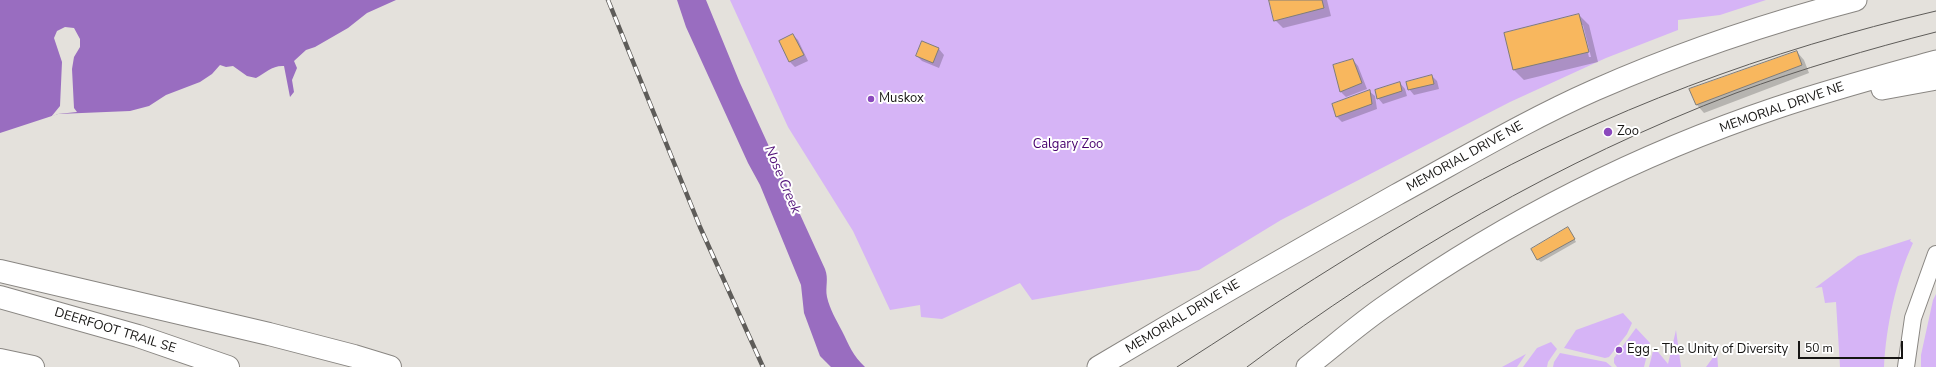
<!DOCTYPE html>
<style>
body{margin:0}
#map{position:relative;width:1936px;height:367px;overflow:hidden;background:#e4e1dc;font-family:"Nunito Sans",sans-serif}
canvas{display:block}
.scale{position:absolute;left:1798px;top:341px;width:105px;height:18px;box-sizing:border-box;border:2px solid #161513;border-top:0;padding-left:5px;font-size:12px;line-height:14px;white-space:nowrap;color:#161513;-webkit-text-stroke:3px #fff;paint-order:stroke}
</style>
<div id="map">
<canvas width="1936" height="367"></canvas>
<div class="scale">50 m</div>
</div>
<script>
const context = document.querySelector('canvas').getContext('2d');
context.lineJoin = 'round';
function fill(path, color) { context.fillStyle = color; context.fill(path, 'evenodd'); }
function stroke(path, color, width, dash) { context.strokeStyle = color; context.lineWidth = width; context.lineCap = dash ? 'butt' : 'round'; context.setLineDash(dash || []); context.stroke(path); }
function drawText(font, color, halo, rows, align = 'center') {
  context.font = font + ' "Nunito Sans",sans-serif'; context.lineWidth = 4; context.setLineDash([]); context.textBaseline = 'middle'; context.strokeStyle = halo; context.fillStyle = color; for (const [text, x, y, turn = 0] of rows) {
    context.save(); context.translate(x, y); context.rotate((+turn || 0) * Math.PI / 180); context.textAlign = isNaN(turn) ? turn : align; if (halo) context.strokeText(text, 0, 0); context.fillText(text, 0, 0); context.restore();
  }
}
fill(new Path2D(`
 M730,0H1766L1720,15L1678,20V30L1606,58L1510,102L1281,220L1199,270L1032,300L1020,283L942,319L921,317L920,305L890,310L853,231L788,127Z
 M1911,239L1910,241L1913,243C1896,279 1886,327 1884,367H1840L1836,302L1825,303L1822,287L1815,288L1858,256Z
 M1936,294V367H1921V355L1933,300Z
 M1623,313L1632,323L1627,334L1609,357L1605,358L1564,348L1576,330Z
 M1636,328L1650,343L1644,367H1617L1614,363V358Z
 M1676,330L1681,367H1649L1654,347L1668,364Z
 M1551,342L1557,349L1548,362L1547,367H1523L1537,348Z
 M1717,352L1718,367H1706Z
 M1560,353L1606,362L1612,367H1553L1554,362Z
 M1526,354L1517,367H1502Z`), '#d6b4f6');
fill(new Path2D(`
 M0,0H396L367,13L348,28L315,47L306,50L294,61L297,68L292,80L294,92L290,97L284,66C273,65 265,73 256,78L247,76L233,66L226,67L220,65L212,74L200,82L166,95L149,106L130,111L58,114L0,133Z
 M677,0H706L740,83L825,269C829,279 825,287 827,297C830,310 836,319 842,331C849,345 853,356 865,367H831L820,356L804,313L801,285L760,185L748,163L686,27Z`), '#996dc0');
fill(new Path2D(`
 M65,27L74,28L80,39V47L74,57L72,69L74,108L77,112L58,114L51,117L60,106L62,62L54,38L57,31Z`), '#e4e1dc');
fill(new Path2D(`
 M1270,0H1327L1331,16L1283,28L1275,20Z
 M1579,15L1589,25L1598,62L1524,80L1514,70L1505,33ZM1581,25H1583L1591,57H1589Z
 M793,35L798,40L808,61L795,67L790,62L780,41Z
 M922,43L939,49L944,55L939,68L922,61L917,56Z
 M1797,52L1804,60L1809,73L1704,113L1697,105L1690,89Z
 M1353,60L1358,66L1367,89L1346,97L1341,92L1334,66Z
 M1432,76L1437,81L1439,89L1414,95L1409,89Z
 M1400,83L1405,89L1407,96L1383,104L1378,98Z
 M1369,91L1375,96L1377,109L1342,122L1337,117L1333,104Z
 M1570,231L1576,242L1541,262L1538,260L1532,249Z`), '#0003');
const building = new Path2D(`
 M1269,0H1322L1324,8L1274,21Z
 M1579,14L1589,52L1513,70L1504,33Z
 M793,34L804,55L789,62L779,41Z
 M922,41L939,48L933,63L916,56Z
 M1797,51L1802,65L1696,105L1689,89Z
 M1353,59L1362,83L1340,92L1333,65Z
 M1432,75L1434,84L1408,90L1406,82Z
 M1400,82L1402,91L1377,99L1375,90Z
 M1370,90L1372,104L1336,117L1332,104Z
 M1568,227L1575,239L1537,260L1531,249Z`);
fill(building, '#f8b75e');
stroke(building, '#807d79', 1);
const tertiary = new Path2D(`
 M1906,367L1913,318L1936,254`);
const trunk = new Path2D(`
 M1882,89L1936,79
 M1098,367C1197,308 1296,251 1396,195C1462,159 1527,120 1595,90C1679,53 1767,23 1856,0
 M1307,367C1334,346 1360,323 1388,304C1507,221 1639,154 1776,108C1829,90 1882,76 1936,61`);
const motorway = new Path2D(`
 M0,271L269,334L354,356L390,367
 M0,297L138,336L228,367
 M0,360L33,367`);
stroke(tertiary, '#898682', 18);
stroke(trunk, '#898682', 23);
stroke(motorway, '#898682', 24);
stroke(tertiary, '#fff', 16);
stroke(trunk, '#fff', 21);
stroke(motorway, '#fff', 22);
stroke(new Path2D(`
 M1177,367C1269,308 1359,248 1454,195C1605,111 1768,50 1936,11
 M1247,367C1396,255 1561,160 1736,93C1801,69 1869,49 1936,32`), '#5e5c59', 1);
const rail = new Path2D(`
 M608,0L700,227L763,367`);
stroke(rail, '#5e5c59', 4.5);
stroke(rail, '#fff', 3, [9]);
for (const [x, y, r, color] of [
 [871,99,4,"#8b49bd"],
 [1608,132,5,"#8b49bd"],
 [1619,350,4,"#8b49bd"]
]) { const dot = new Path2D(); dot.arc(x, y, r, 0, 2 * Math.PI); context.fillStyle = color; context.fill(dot); stroke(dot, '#fff', 1.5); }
drawText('13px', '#161513', '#fff', [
 ["Muskox",879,99],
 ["Zoo",1617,132],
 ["Egg - The Unity of Diversity",1627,350]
], 'left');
drawText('13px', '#161513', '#fff', [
 ["MEMORIAL DRIVE NE",1782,108,-19],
 ["MEMORIAL DRIVE NE",1465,157,-29],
 ["MEMORIAL DRIVE NE",1183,317,-31],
 ["DEERFOOT TRAIL SE",115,331,17]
]);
drawText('13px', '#47016d', '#fff', [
 ["Calgary Zoo",1068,145]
]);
drawText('italic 14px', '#53147a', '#fff', [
 ["Nose Creek",782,180,67]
]);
</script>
